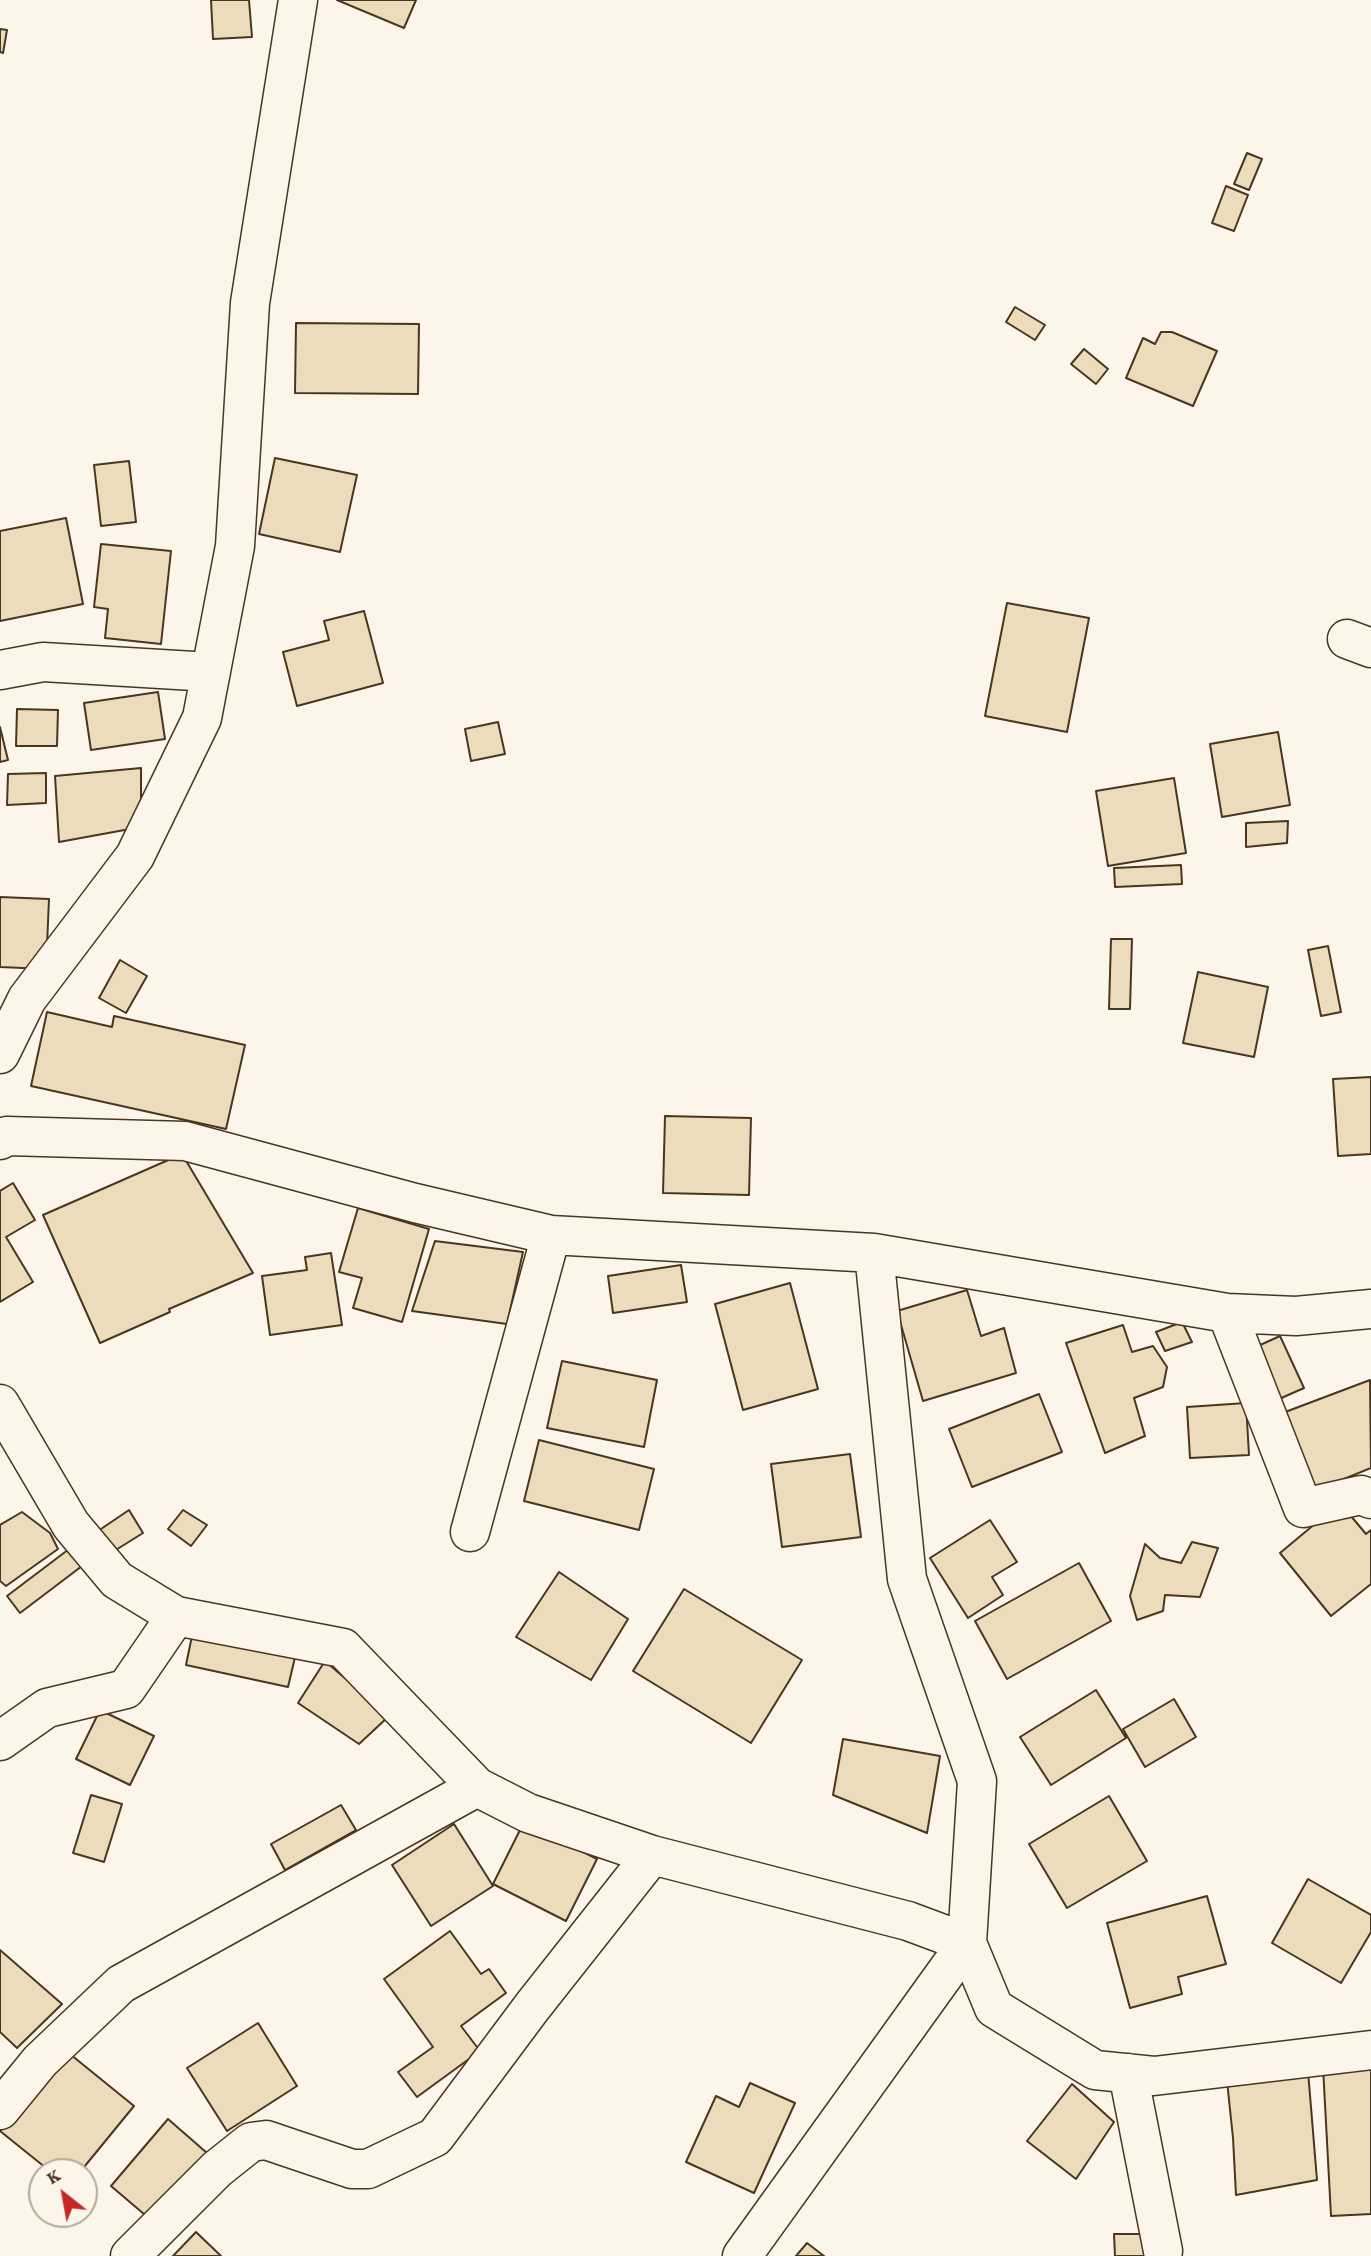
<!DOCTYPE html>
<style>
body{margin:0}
#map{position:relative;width:1371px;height:2256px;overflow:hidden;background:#fbf6e9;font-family:"Crimson Pro",serif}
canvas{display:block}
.north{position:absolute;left:28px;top:2158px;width:70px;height:70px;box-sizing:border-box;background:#fbf6e9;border:2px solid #b4a999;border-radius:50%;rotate:329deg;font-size:19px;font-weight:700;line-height:28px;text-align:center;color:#4a3520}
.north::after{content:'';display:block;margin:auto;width:24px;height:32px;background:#c62828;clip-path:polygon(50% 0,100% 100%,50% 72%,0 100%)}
</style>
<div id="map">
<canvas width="1371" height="2256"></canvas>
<div class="north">K</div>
</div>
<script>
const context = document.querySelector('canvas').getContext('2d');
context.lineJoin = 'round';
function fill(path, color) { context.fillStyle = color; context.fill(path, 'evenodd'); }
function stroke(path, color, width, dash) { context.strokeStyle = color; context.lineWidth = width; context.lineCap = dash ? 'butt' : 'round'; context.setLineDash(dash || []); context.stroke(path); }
const building = new Path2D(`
 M211,0H249L252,37L213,39Z
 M337,0H416L404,28Z
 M0,29L7,30L3,53L0,52Z
 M1247,153L1262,159L1249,190L1234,184Z
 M1226,186L1248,195L1234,231L1212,223Z
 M1015,307L1045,325L1035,340L1006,322Z
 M296,323L419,324L418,394L295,393Z
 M1161,332H1172L1217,351L1193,406L1126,378L1143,338L1155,344Z
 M1084,349L1108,369L1096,384L1071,364Z
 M275,458L357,475L340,552L259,534Z
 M129,461L136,522L101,526L94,465Z
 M66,518L83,604L0,621V531Z
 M101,544L171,551L161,644L105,638L108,609L94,607Z
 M1007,603L1089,618L1067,732L985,716Z
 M364,611L383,683L297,706L283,652L329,640L324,621Z
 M158,692L165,739L91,750L84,703Z
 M17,709L58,710L57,746H16Z
 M498,722L505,754L471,761L465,729Z
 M0,727L8,760L0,762Z
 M1278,732L1290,805L1222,817L1210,744Z
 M141,768V827L59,842L55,776Z
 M46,773V803L7,805L8,774Z
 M1174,778L1186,853L1108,866L1096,791Z
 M1288,821L1287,843L1246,847V823Z
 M1181,865L1182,884L1115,887L1114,868Z
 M0,897L49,899L46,969L0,967Z
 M1111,939H1132L1130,1009H1109Z
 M1328,946L1341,1012L1321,1016L1308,950Z
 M120,960L147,976L126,1013L99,998Z
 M1198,972L1268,987L1254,1057L1183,1043Z
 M47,1012L112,1027L114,1016L245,1045L226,1129L31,1086Z
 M1371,1077V1154L1338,1156L1333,1079Z
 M665,1116L751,1118L749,1195L663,1193Z
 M182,1154L253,1273L169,1309L170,1312L100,1343L43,1215Z
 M13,1183L35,1220L6,1237L33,1282L0,1302V1191Z
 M358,1208L429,1229L402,1322L353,1308L362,1278L339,1272Z
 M435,1241L523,1252L507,1324L412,1311Z
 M331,1253L342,1325L270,1335L262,1276L307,1270L305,1257Z
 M681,1265L687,1302L613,1313L608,1276Z
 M790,1283L818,1389L743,1410L715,1304Z
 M967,1290L981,1336L1004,1328L1016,1373L923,1401L897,1311Z
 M1182,1322L1192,1342L1165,1351L1156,1332Z
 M1123,1325L1132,1352L1153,1346L1167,1367L1163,1387L1134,1398L1145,1436L1105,1453L1066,1343Z
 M1280,1336L1304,1388L1270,1403L1247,1351Z
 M562,1361L657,1380L644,1447L547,1428Z
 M1370,1380L1371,1468L1302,1496L1272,1417Z
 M1039,1394L1062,1452L972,1487L949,1429Z
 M1246,1403L1249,1455L1190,1458L1187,1407Z
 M539,1440L654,1469L639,1530L524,1501Z
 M850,1454L861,1537L782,1547L771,1464Z
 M1340,1503L1366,1534L1371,1530V1584L1331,1616L1280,1553Z
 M129,1510L143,1533L111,1553L98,1531Z
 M183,1510L207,1525L191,1546L168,1529Z
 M22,1512L50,1533L58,1549L6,1586L0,1581V1525Z
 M990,1520L1017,1562L992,1577L1003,1595L968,1618L930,1558Z
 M1192,1542L1218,1548L1200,1597L1165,1595L1163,1611L1137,1620L1130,1596L1145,1544L1160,1558L1181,1563Z
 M73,1546L86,1563L20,1613L7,1596Z
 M1079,1563L1111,1621L1007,1679L975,1621Z
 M559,1572L628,1619L591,1680L516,1637Z
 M684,1589L802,1660L751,1743L633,1671Z
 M193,1631L296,1653L288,1687L186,1665Z
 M325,1661L389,1716L359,1744L298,1703Z
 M1096,1690L1126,1738L1051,1785L1020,1737Z
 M1174,1699L1196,1737L1145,1767L1123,1729Z
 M100,1710L154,1736L130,1785L76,1759Z
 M843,1739L940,1756L927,1833L833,1795Z
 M91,1795L122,1804L104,1862L73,1853Z
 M1109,1796L1147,1861L1067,1908L1029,1844Z
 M341,1805L356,1830L285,1870L271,1844Z
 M524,1822L597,1859L566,1921L493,1884Z
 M454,1824L493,1886L431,1926L392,1865Z
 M1308,1879L1371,1915V1932L1341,1983L1272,1943Z
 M1207,1896L1226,1964L1178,1977L1182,1994L1130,2008L1107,1923Z
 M450,1931L481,1974L489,1969L506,1993L461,2026L480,2051L417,2097L398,2072L433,2047L384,1979Z
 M0,1950L62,2004L17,2048L0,2032Z
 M258,2023L297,2086L227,2131L187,2068Z
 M65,2050L134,2106L80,2172H51L0,2131Z
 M1371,2064V2214L1331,2216L1323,2067Z
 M1308,2071L1317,2180L1236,2195L1233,2138L1227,2081Z
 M750,2083L795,2103L754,2193L686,2162L716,2096L739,2107Z
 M1072,2084L1114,2122L1076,2179L1027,2141Z
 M168,2119L207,2153L151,2220L111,2186Z
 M196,2232L221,2256H173Z
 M1114,2234H1150V2256H1115Z
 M807,2243L824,2256H796Z`);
fill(building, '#ecdcbc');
stroke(building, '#4a3520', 2);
const minor = new Path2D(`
 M1347,639L1371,648
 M0,670L43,662L211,672
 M0,1054L27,999L135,856L202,718L235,546L250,303L298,0
 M0,1140L7,1136L185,1141L415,1203L551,1235L874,1253L1227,1313L1296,1316L1371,1309
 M1227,1313L1303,1508L1361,1495L1371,1499
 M0,1404L71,1525L117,1580L176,1616L343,1648L477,1787L528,1813L652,1855L908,1921L967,1943L994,2008L1095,2070L1154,2076L1371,2050
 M470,1532L551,1235
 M0,1741L47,1708L126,1689L176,1616
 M1128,2073L1163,2251
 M0,2110L40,2061L121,1984L477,1787
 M130,2256L217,2169L251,2142L266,2140L352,2169H368L435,2137L532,2007L652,1855
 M742,2256L967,1943L977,1781L907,1579L874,1253`);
stroke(minor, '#4a3520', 41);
stroke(minor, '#fbf6e9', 38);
</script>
